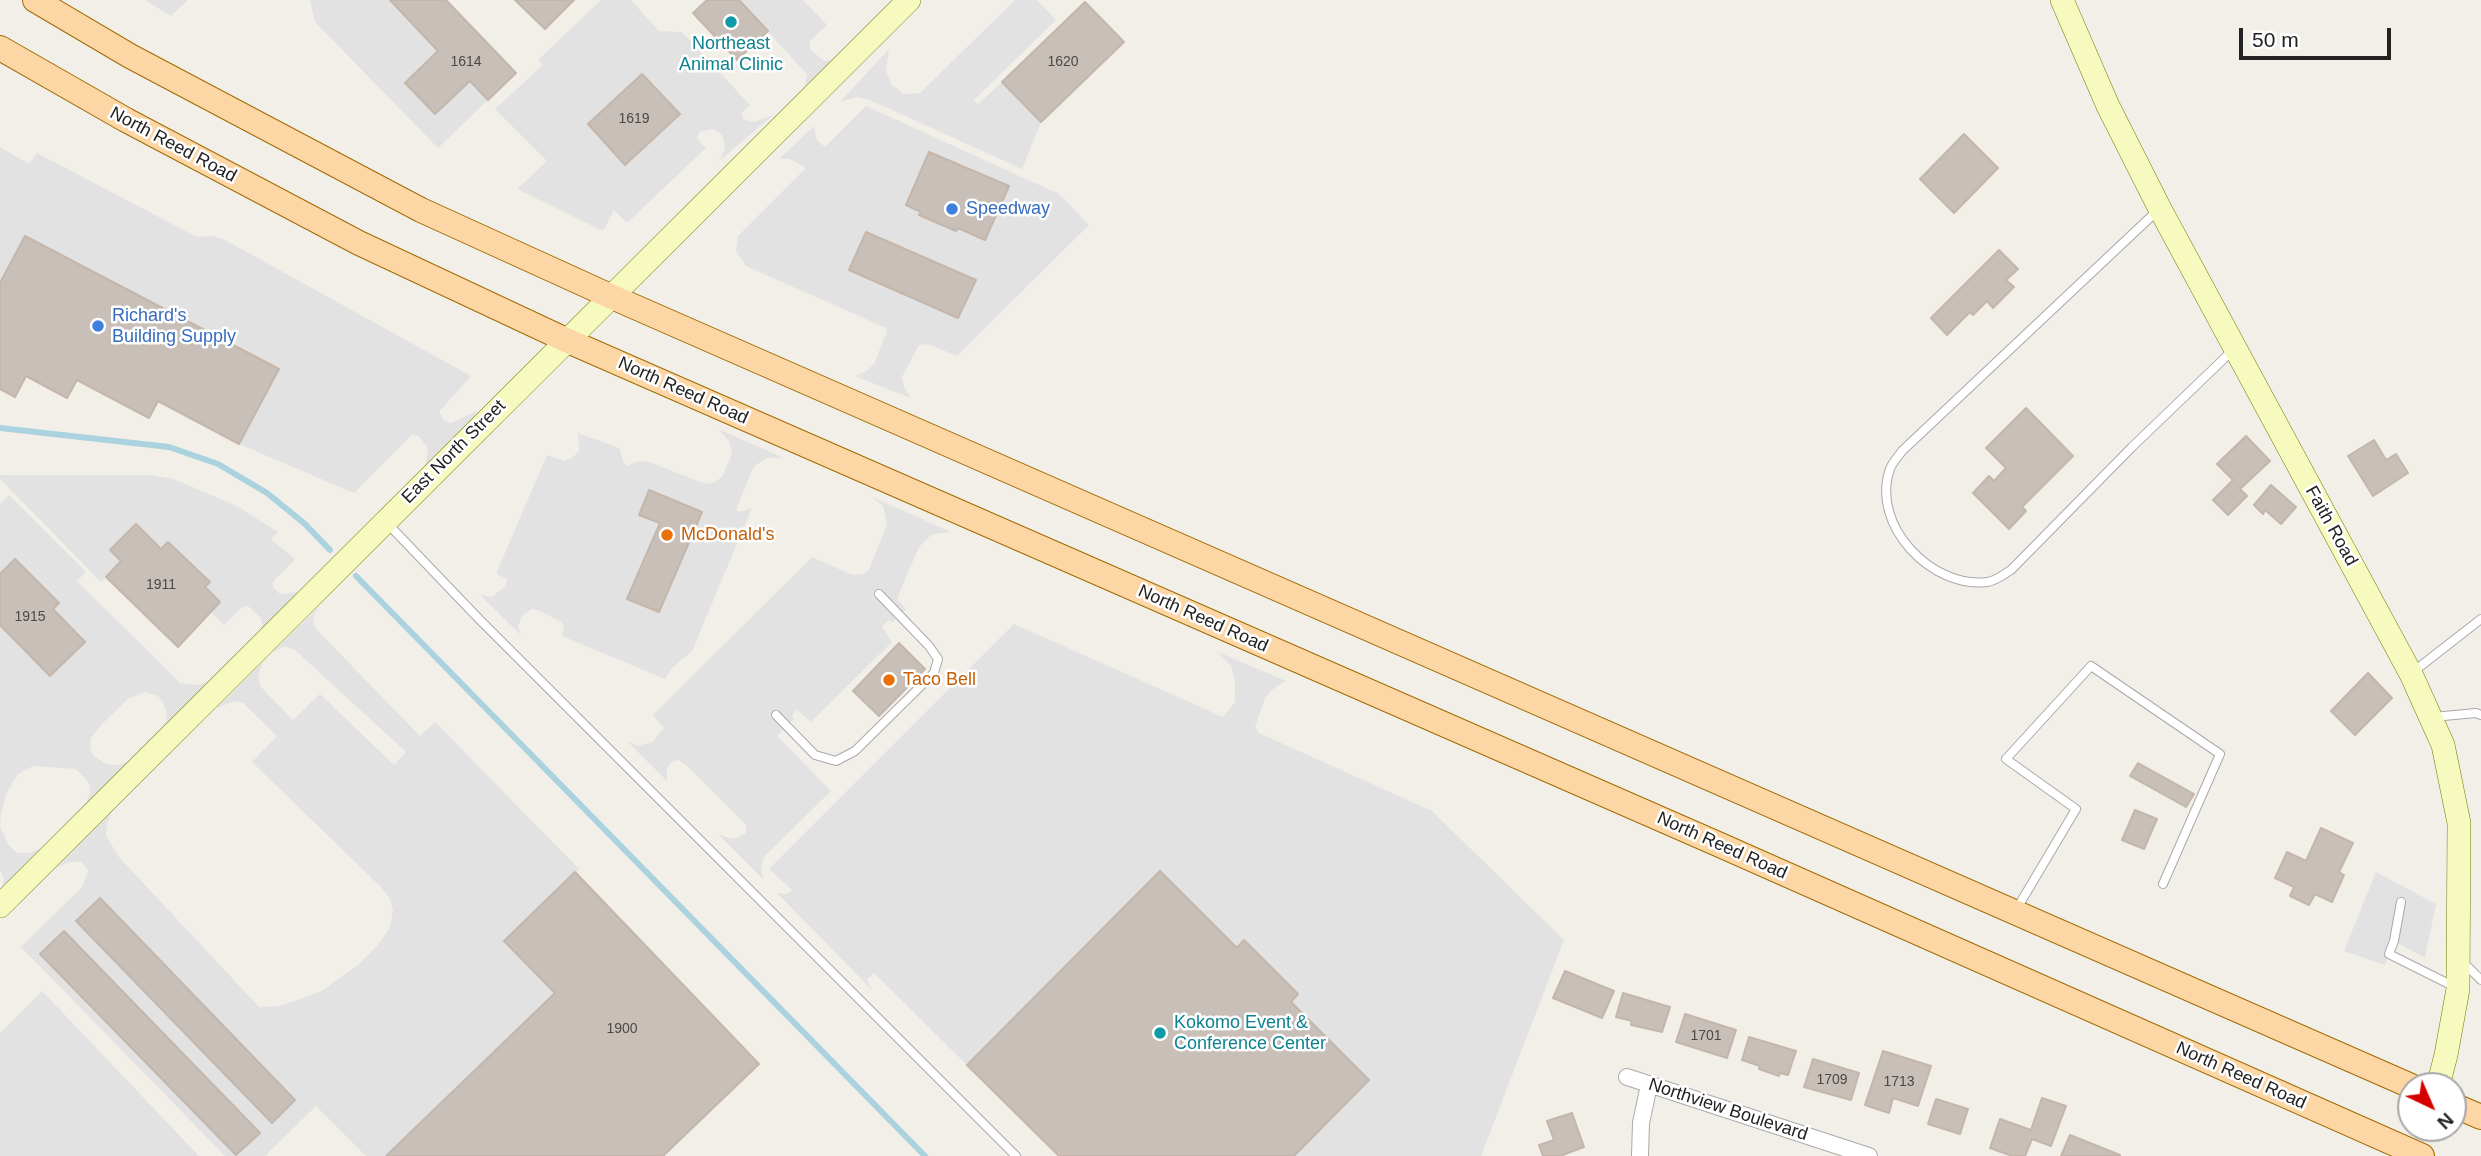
<!DOCTYPE html>
<style>
body{margin:0}
#map{position:relative;width:2481px;height:1156px;overflow:hidden;background:#f2efe9;font-family:Helvetica,sans-serif}
canvas{display:block}
.north{position:absolute;left:2397px;top:1072px;width:70px;height:70px;box-sizing:border-box;background:#fff;border:2px solid #a7a7a7;border-radius:50%;rotate:136deg;font-size:19px;font-weight:700;line-height:28px;text-align:center;color:#222}
.north::after{content:'';display:block;margin:auto;width:24px;height:32px;background:#d40000;clip-path:polygon(50% 0,100% 100%,50% 72%,0 100%)}
.scale{position:absolute;left:2239px;top:28px;width:152px;height:32px;box-sizing:border-box;border:4px solid #222;border-top:0;padding-left:9px;font-size:21px;line-height:24px;white-space:nowrap;color:#222;-webkit-text-stroke:5px #fff;paint-order:stroke}
</style>
<div id="map">
<canvas width="2481" height="1156"></canvas>
<div class="north">N</div>
<div class="scale">50 m</div>
</div>
<script>
const context = document.querySelector('canvas').getContext('2d');
context.lineJoin = 'round';
function fill(path, color) { context.fillStyle = color; context.fill(path, 'evenodd'); }
function stroke(path, color, width, dash) { context.strokeStyle = color; context.lineWidth = width; context.lineCap = dash ? 'butt' : 'round'; context.setLineDash(dash || []); context.stroke(path); }
function drawText(font, color, halo, rows, align = 'center') {
  context.font = font + ' Helvetica,sans-serif'; context.lineWidth = 5; context.setLineDash([]); context.textBaseline = 'middle'; context.strokeStyle = halo; context.fillStyle = color; for (const [text, x, y, turn = 0] of rows) {
    context.save(); context.translate(x, y); context.rotate((+turn || 0) * Math.PI / 180); context.textAlign = isNaN(turn) ? turn : align; if (halo) context.strokeText(text, 0, 0); context.fillText(text, 0, 0); context.restore();
  }
}
fill(new Path2D(`
 M145,0H188L171,16Z
 M310,0H390L438,51L405,83L435,114L470,81L488,100L438,148L315,22Z
 M601,0H631L659,31L682,32L750,105L742,113L743,119L754,122L773,115L719,161L725,148L723,136L713,129L700,132L697,138L706,148L627,223L614,210L603,231L517,189L547,161L495,109L543,65L538,60Z
 M739,0H803L827,25L810,41V49L824,61L834,60L805,86L807,75L805,72Z
 M1015,0H1037L1056,20L974,100L978,104L1002,82L1041,122L1022,169L870,100L857,97L840,102L889,49L886,71L891,84L904,94L920,93Z
 M866,106L1059,194L1089,225L957,356L928,344L919,345L902,377L904,387L911,398L855,376L865,372L874,364L887,331L886,328L746,266L736,251L738,236L806,168L790,159H779L814,126L817,140L825,147Z
 M0,147L29,164L37,153L197,237L213,236L225,240L471,376L439,412L444,420L451,423L477,411L473,420L425,469L428,448L419,436L412,435L354,493L239,444L278,369L25,236L0,283Z
 M718,429L784,458H767L756,465L751,472L736,510L739,512L752,508L692,651L672,668L665,679L562,636L564,626L561,622L540,611L532,609L522,616L518,626L521,635L479,594L491,597L505,587L507,579L496,574L547,455L564,461L572,458L579,451L578,433L619,448L624,463L627,466L638,461L649,462L706,484L715,482L722,477L732,454L729,441Z
 M0,475H151L174,479L237,506L278,532L271,539L295,559L273,582V587L280,594L300,592L260,632L262,625L261,618L248,606L241,608L224,625L211,612L220,602L205,587L209,582L169,542L161,549L136,524L110,550L121,561L101,582L0,479Z
 M9,495L86,572L77,581L180,683L198,685L212,680L165,726L167,714L163,702L158,696L145,692L128,699L102,724L91,738L90,750L93,755L104,763L113,765H119L133,759L86,804L90,794V787L88,782L76,769L33,766L18,774L7,792L1,813L0,826L8,844L17,853H31L41,848L2,889L4,879L0,870V504Z
 M872,497L951,532L932,534L919,547L898,596V600L906,609L893,622L888,620L882,627L892,642L811,722L797,710L792,715L794,719L777,736L831,791L764,857L761,868L764,880L718,834L732,839L737,838L746,833V825L686,765L678,760L671,762L667,769V781L627,741L638,746L652,742L664,728L653,715L812,557L852,575L863,574L869,570L887,524L883,506Z
 M321,605L315,613L313,622L317,630L420,736L435,722L579,869L504,941L555,993L386,1156H366L316,1106L265,1156H225L21,947L82,887L88,871L81,861L67,863L57,867L114,808L107,823L106,835L118,856L259,1007L280,1006L320,992L358,965L378,945L390,928L393,911L390,899L382,888L252,762L277,736L243,703L235,701L217,708L264,661L258,674L260,686L293,720L320,694L394,765L406,752L295,650L284,646L273,652Z
 M1014,624L1223,717L1235,702V681L1231,666L1218,652L1286,681L1273,689L1265,698L1255,727L1259,733L1432,811L1564,940L1481,1156H1294L1369,1080L1291,1002L1298,994L1244,941L1237,948L1160,871L967,1065L874,973L867,979L872,990L777,893L786,894L792,890L769,869Z
 M2376,872L2436,904L2425,958L2394,941L2385,965L2344,951Z
 M42,991L199,1156H0V1033Z`), '#e2e2e2');
stroke(new Path2D(`
 M0,428L169,447L218,464L267,493L305,524L330,550
 M356,576L925,1156`), '#aad3df', 6);
const building = new Path2D(`
 M390,0H446L516,73L488,100L470,81L435,114L405,83L438,51Z
 M515,0H574L545,29Z
 M707,0H739L768,31L737,60L693,13Z
 M1085,2L1124,42L1041,122L1002,82Z
 M642,74L680,114L625,165L588,124Z
 M1964,134L1998,168L1954,213L1920,179Z
 M929,152L1009,186L985,240L958,228L956,231L919,215L921,212L906,205Z
 M866,232L976,280L958,318L849,270Z
 M25,236L279,369L239,444L158,401L149,418L77,380L67,398L26,376L15,397L0,389V283Z
 M1999,250L2018,269L2006,280L2014,287L1993,308L1987,301L1973,315L1970,312L1947,335L1931,318Z
 M2026,408L2073,456L2022,507L2026,511L2009,529L1973,493L1989,476L1994,481L2006,468L1986,448Z
 M2246,436L2270,461L2240,489L2247,496L2228,515L2213,500L2233,480L2217,464Z
 M2374,440L2386,460L2396,454L2408,473L2373,496L2348,456Z
 M2271,485L2296,507L2281,524L2265,510L2263,514L2254,505Z
 M649,490L702,512L659,612L627,599L660,523L639,515Z
 M136,524L161,549L168,542L210,582L205,587L220,602L178,647L106,577L121,561L110,550Z
 M15,559L59,603L53,609L85,642L50,676L0,625V574Z
 M899,643L925,669L879,716L853,691Z
 M2368,673L2392,698L2355,735L2331,711Z
 M2138,763L2194,794L2186,807L2130,776Z
 M2135,810L2157,819L2144,849L2122,840Z
 M2321,828L2353,843L2339,872L2344,875L2332,902L2315,894L2309,905L2290,896L2294,887L2275,878L2287,852L2306,861Z
 M1160,871L1237,948L1244,940L1298,994L1291,1002L1369,1080L1294,1156H1059L967,1065Z
 M575,872L759,1064L663,1156H386L555,993L504,941Z
 M100,898L295,1100L272,1123L76,921Z
 M64,931L260,1133L236,1155L40,954Z
 M1565,971L1614,991L1602,1018L1553,998Z
 M1623,993L1670,1007L1662,1032L1631,1025L1632,1021L1616,1017Z
 M1685,1014L1736,1030L1727,1058L1676,1042Z
 M1749,1037L1796,1051L1788,1075L1780,1073L1779,1076L1759,1069L1760,1066L1742,1060Z
 M1883,1051L1931,1066L1918,1106L1893,1098L1889,1113L1865,1105Z
 M1813,1059L1859,1073L1851,1100L1804,1087Z
 M2042,1098L2066,1106L2051,1146L2032,1139L2025,1156H2012L1990,1148L2000,1119L2031,1130Z
 M1936,1099L1968,1109L1960,1134L1928,1124Z
 M1572,1113L1584,1147L1560,1156H1543L1539,1145L1554,1140L1547,1121Z
 M2070,1135L2120,1155V1156H2061Z`);
fill(building, '#c7bfb8');
stroke(building, '#c4b6ab', 2);
const lane = new Path2D(`
 M2157,211L1902,451C1898,457 1892,463 1890,469C1870,525 1932,589 1987,582C1996,581 2004,574 2011,570L2132,447L2232,351
 M387,523L479,619L1016,1156
 M2413,672L2481,619
 M776,715L815,755L836,761L855,751L934,673L938,659L929,646L879,594
 M2433,717L2476,713L2481,715
 M2401,902L2394,941L2389,954L2455,987
 M2016,910L2076,809L2006,759L2091,666L2220,754L2163,884
 M2464,963L2481,980`);
const street = new Path2D(`
 M1627,1077L1869,1156
 M1640,1156L1641,1123L1649,1085`);
const secondary = new Path2D(`
 M2062,0L2108,106L2160,209L2411,674L2443,745L2459,823L2458,989L2446,1055L2438,1086
 M0,906L909,0`);
const primary = new Path2D(`
 M35,0L130,56L421,210L610,296L2411,1086
 M0,48L126,120L359,243L566,340L1720,845L2422,1156
 M2453,1105L2481,1117`);
stroke(lane, '#a9a9a9', 10);
stroke(street, '#a9a9a9', 18);
stroke(secondary, '#707d05', 24);
stroke(primary, '#a06b00', 26);
stroke(lane, '#fff', 8);
stroke(street, '#fff', 16);
stroke(secondary, '#f7fabf', 23);
stroke(primary, '#fcd6a4', 24);
for (const [x, y, r, color] of [
 [731,22,7,"#0f9aa8"],
 [952,209,7,"#3f7fe0"],
 [98,326,7,"#3f7fe0"],
 [667,535,7,"#e8710a"],
 [889,680,7,"#e8710a"],
 [1160,1033,7,"#0f9aa8"]
]) { const dot = new Path2D(); dot.arc(x, y, r, 0, 2 * Math.PI); context.fillStyle = color; context.fill(dot); stroke(dot, '#fff', 2.5); }
drawText('14px', '#4b4948', null, [
 ["1614",466,62],
 ["1620",1063,62],
 ["1619",634,119],
 ["1911",161,585],
 ["1915",30,617],
 ["1900",622,1029],
 ["1701",1706,1036],
 ["1709",1832,1080],
 ["1713",1899,1082]
]);
drawText('18px', '#0d838f', '#fff', [
 ["Northeast",731,44],
 ["Animal Clinic",731,65],
 ["Kokomo Event &",1174,1023,"left"],
 ["Conference Center",1174,1044,"left"]
]);
drawText('18px', '#222', '#fff', [
 ["North Reed Road",173,145,28],
 ["North Reed Road",683,391,24],
 ["East North Street",454,452,-45],
 ["Faith Road",2331,526,61],
 ["North Reed Road",1203,619,24],
 ["North Reed Road",1722,846,24],
 ["North Reed Road",2241,1076,24],
 ["Northview Boulevard",1728,1110,18]
]);
drawText('18px', '#366cbe', '#fff', [
 ["Speedway",966,209],
 ["Richard's",112,316],
 ["Building Supply",112,337]
], 'left');
drawText('18px', '#c56008', '#fff', [
 ["McDonald's",681,535],
 ["Taco Bell",903,680]
], 'left');
</script>
